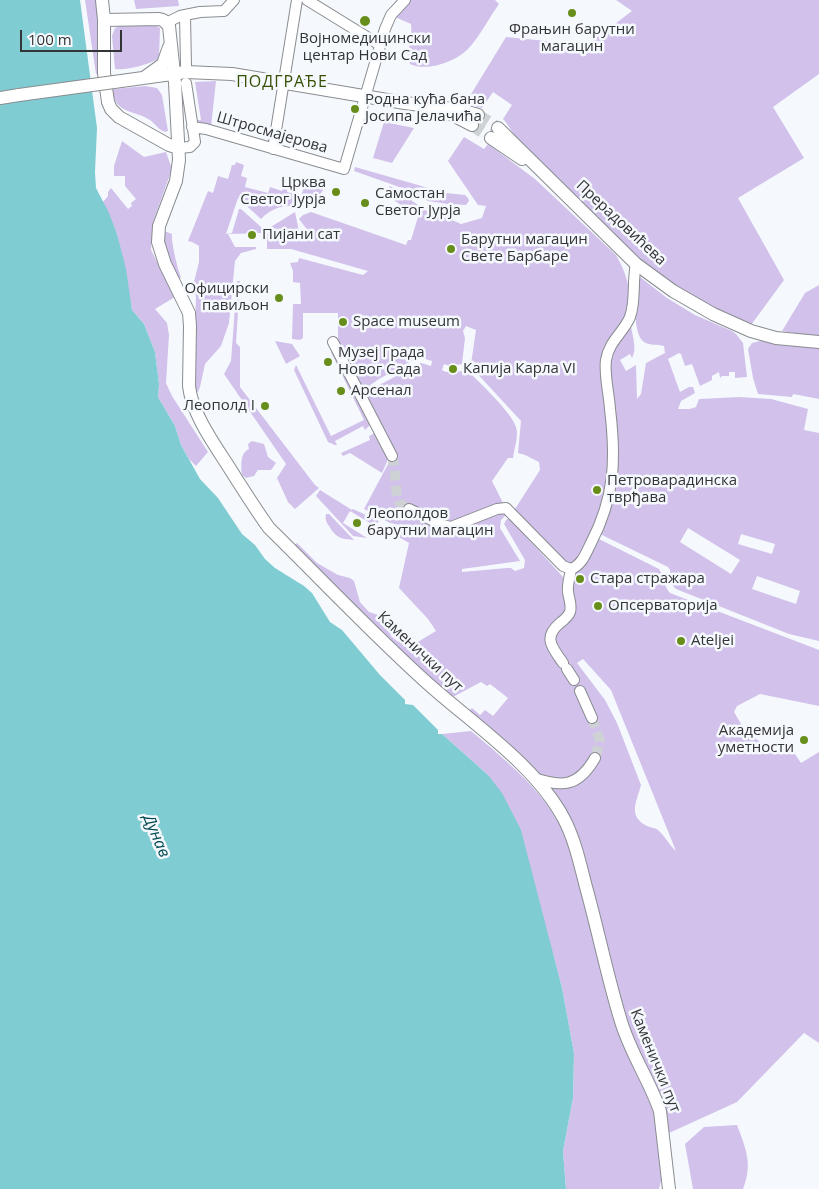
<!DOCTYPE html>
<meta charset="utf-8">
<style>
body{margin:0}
#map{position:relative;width:819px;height:1189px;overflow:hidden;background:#f5f9fd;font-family:"Open Sans",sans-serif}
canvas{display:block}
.scale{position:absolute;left:20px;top:30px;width:102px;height:22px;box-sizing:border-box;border:2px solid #333436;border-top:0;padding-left:6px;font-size:15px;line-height:18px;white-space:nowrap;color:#333436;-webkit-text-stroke:4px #f5f9fd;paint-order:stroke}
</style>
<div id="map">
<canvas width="819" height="1189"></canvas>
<div class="scale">100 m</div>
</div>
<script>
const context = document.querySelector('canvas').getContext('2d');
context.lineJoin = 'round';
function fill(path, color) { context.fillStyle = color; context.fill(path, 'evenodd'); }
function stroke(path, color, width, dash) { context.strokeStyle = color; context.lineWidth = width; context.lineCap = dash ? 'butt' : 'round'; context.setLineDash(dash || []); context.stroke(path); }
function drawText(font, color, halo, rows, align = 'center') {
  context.font = font + ' "Open Sans",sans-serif'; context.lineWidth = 5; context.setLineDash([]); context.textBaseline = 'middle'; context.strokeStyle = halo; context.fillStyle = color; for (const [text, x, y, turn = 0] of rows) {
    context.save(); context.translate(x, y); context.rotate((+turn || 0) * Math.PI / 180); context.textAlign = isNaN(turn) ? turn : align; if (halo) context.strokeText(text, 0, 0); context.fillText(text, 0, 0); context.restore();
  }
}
fill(new Path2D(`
 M85,0H100L103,74H96Z
 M134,0H178L179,6L136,9Z
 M407,0H495L499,4C489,18 480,36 468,49C455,62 427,72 410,64C406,52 413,36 411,24L395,17Z
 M616,0H819V74L773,107L804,158L738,198L784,280L751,325L715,312L640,261L583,207L586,205C562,184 540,160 517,138C511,132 509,125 503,119L512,105L493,92L482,108L465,104L506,37L587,45L632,11Z
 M155,25L160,28L159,58C152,64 124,71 115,69L112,36L115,28L120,26Z
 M216,81L211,127L200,124L197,120H201L195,82Z
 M145,86L157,88L162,95L168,131L165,132C159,130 155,124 150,120C133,109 116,115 112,90L115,89Z
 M384,122L414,128L392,163L373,158Z
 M464,137L484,149L488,144L535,179L616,255C627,274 636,300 623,320C616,331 604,341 602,355C598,381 607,409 609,435C612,479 598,524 577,563L571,564L565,562L523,520L515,509L540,470L539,462L525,455L518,453L521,421L472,368L471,364L476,330L466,326L463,331L465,338L462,364L450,366L444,364L442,370L446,372L468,371C480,383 512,413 516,427C519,436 514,449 513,458H508L492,481L503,503L446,529L502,512L506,515L501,520L500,528L520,561L462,569V572L507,568H511L515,571L524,568L525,560L504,524L506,520L509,518L563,577L565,590L599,539L659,569C664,576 663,585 670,593L819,650V706L760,694L737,706L734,712L744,729L756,739L780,754H795L801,763L819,752V1043L804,1033L737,1102L669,1133L637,1055L567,817L462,708L464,706L470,710L472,708L480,715L485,710L493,716L508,698L490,684L487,686L481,682L451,698L434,686L294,545L297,543L317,563L338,575L350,578L354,581L360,602L369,612L381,616L387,622L391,636L397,641L411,646L436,631L428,619L399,588L409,543L395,535L400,525L390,523L364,509L394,453L365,395L368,391L419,364L421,363L431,366L432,361L422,358L415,359L379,379L366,388L361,389L338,347V313H303V338L300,340L292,339L293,304H301L300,283L293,282V271L290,263L298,262L299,258L363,275L368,271L291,249H267V237L263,233L228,234L235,247H256V249L241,253L235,261L229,323L221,346L205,364L200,387L198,392L194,394L193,377L196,298L194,282L199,262V246L192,242L188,241L208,191L213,193L218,176L228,179L232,165H235L236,162L244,165L241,176L247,178L245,187L268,193L270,187L282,191L284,185L288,186L287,192L301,196L304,187L294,184L296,180L322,188L323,190L318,198L305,207L297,202L293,203L291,206C278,206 270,210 261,219L238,198L226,234L232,233L239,209H241L271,236L277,235L269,228L295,212L300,236L315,240L299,219L303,215L311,212L406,245L408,240H411L418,217L384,193L390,186L430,213H436L461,224L482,218L486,206L478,205L448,161ZM583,659L611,690L676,851C669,845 665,836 658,830C654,827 651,828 647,826C627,816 637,801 641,785L617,723L605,700L577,663Z
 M122,141L144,157L166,152L172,169L153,222L151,250L175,297L155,309L167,323L169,335L166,383L172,396L208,452L196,466L189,459L181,445L175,426L158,397L159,384L155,352L144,324L132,310L117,234L103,202L108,196V192L111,188L128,209L132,206L131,203L136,199L125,186V176H114V166Z
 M355,167L446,193L465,195L468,198L469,201L466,205L448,204L428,201L405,189L354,171Z
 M164,231L172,234C171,242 178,271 181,277L178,281C170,266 163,248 164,231Z
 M640,277L667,298L695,315L732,331L736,334L743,343L747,377L735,378V372H729V376H722L720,378L719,372L712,376V380L700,386L692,364L685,366L681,354L679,353L668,359L680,392L689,387H693L695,393L681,401L678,409H690L696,407L699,399L739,397L771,399L808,409L804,430L819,433V641L789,634L676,589L672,585L670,570L668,567L600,534C606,515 615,495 617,475C621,439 613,400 609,364V355L630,326L631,327C633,337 637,349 632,358L630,354L620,360L626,371L636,365L637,399L641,394L646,363L665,353L664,346C658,344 650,346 644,342C632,334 634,289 640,277ZM688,528L740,560L731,574L680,542ZM741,534L775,544L772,554L738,544ZM757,576L800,591L796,604L752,589Z
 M237,281H240L236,343L240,347V387L315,485L319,488L295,509L288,502L277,478L286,464L224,374L231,361Z
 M819,285V337L782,331L805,293Z
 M764,340L819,347V399L793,394L792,397L758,394L753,378L748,349L752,343Z
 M275,341L292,344L300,356L286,364Z
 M333,350L370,425L365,430L363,426L335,441L337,445H335L328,442L294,370L296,365L331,436L364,420L331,352Z
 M375,433L389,457L382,473L350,453L343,456L341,453L370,440L369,436Z
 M252,441L264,444L268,457L276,463L271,470H258L254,476L246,478L242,475C241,466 240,453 249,449L248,444Z
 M320,490L352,510L353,509L379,521L375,526L350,511L343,523L367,538L353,536L316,496Z
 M326,514H329L354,540C341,539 336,538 329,526C326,522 325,519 326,514Z
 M471,731C508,762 548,794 567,839L656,1114L662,1177L659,1189H566L563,1151L573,1098L574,1053L562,988L554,958L488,775L442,734Z
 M737,1125C746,1149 753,1164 743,1189H693L685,1144L704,1127Z`), '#d1c1eb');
fill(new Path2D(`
 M0,0H80L97,128L95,172L96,188L109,213L117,234L126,269L132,310L144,324L155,352L159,384L158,397L175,426L181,445L200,479L218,498L242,534L255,545L265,559L275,568L304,586L312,593L330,622L342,630L380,675L405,700V704L413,705L438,730V734H442L488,775L502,793L521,830L562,988L574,1053L573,1098L563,1151L566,1189H0Z`), '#7fccd2');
stroke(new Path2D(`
 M392,456C396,468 395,497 399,502C401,505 406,507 409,509
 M592,718L600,741L595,758`), '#ced2d5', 10, [10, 5]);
stroke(new Path2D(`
 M478,115L498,128
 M472,125L491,138`), '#ced2d5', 12, [12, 6]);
const minor = new Path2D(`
 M307,0L380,45
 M185,15L186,66
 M166,23L180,16L200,12L224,11L234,0
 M192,127L206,129L344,169L385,29L391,15L405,0
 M179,148L190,147L195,142L186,83
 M273,149L297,0
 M333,342L392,456
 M409,509L442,525L451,527L497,509L506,508L563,566L571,569C582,565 586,553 591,543C615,497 616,459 610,409C609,393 604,375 606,360C609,341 624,332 630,317C636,301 632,281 636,264
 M563,663C553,648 542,638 560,623C564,620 568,617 570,612C572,605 569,599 568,592C567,585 570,576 571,569
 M567,669L574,680
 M580,691L592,718
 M534,778C563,788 579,786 595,758`);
const major = new Path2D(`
 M102,0L104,20V73L108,102L111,109L119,117L169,145L179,148
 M104,20L159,19L163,20L169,26L175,83L179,160L176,181L159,226L158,242L165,264L189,313L190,326L189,386C192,415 217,448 232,472C244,491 256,510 269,528C321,579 371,632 425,681C470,722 535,764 564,819C575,840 580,864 586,887C598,930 607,975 620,1018C629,1051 649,1079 660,1111L669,1189
 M145,77L163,64L169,47
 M114,82L186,72L232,74L405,103L461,110L478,115
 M0,98L19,95
 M447,112L472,125
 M498,128L636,264L673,291L713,314L751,331L776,338L819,342
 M491,138L522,159`);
stroke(minor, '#898c90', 12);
stroke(major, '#898c90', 14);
stroke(minor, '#fff', 10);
stroke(major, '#fff', 12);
const majorBridge = new Path2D(`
 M19,95L114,82`);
stroke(majorBridge, '#898c90', 14, []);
stroke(majorBridge, '#fff', 12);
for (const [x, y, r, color] of [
 [572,13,5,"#678e1b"],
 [365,21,6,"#678e1b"],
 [355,109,5,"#678e1b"],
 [336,192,5,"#678e1b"],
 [365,203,5,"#678e1b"],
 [252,235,5,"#678e1b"],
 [451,249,5,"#678e1b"],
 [279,298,5,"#678e1b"],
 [343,322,5,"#678e1b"],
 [328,362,5,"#678e1b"],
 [453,369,5,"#678e1b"],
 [341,391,5,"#678e1b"],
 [265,406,5,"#678e1b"],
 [597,490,5,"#678e1b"],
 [357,523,5,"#678e1b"],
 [580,579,5,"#678e1b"],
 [598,606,5,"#678e1b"],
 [681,641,5,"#678e1b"],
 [804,740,5,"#678e1b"]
]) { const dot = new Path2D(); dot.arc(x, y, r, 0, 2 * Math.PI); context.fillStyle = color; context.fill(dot); stroke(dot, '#f5f9fd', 2); }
drawText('15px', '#333436', '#f5f9fd', [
 ["Фрањин барутни",572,30,"center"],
 ["магацин",572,47,"center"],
 ["Војномедицински",365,39,"center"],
 ["центар Нови Сад",365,56,"center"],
 ["Родна кућа бана",365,100],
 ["Јосипа Јелачића",365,117],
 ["Црква",326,183,"right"],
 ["Светог Јурја",326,200,"right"],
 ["Самостан",375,194],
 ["Светог Јурја",375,211],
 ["Пијани сат",262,235],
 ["Барутни магацин",461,240],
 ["Свете Барбаре",461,257],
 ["Официрски",269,289,"right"],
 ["павиљон",269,306,"right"],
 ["Space museum",353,322],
 ["Музеј Града",338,353],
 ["Новог Сада",338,370],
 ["Капија Карла VI",463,369],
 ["Арсенал",351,391],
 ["Леополд I",255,406,"right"],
 ["Петроварадинска",607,481],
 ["тврђава",607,498],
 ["Леополдов",367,514],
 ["барутни магацин",367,531],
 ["Стара стражара",590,579],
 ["Опсерваторија",608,606],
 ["Ateljei",691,641],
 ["Академија",794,731,"right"],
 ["уметности",794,748,"right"]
], 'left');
drawText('15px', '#333436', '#f5f9fd', [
 ["Штросмајерова",272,133,16],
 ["Прерадовићева",621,223,43],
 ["Каменички пут",420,652,43],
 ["Каменички пут",655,1061,68]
]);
context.letterSpacing = '1px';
drawText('16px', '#364e02', '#f5f9fd', [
 ["ПОДГРАЂЕ",282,82]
]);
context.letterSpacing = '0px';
drawText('italic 16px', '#004a4f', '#f5f9fd', [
 ["Дунав",156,836,67]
]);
</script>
